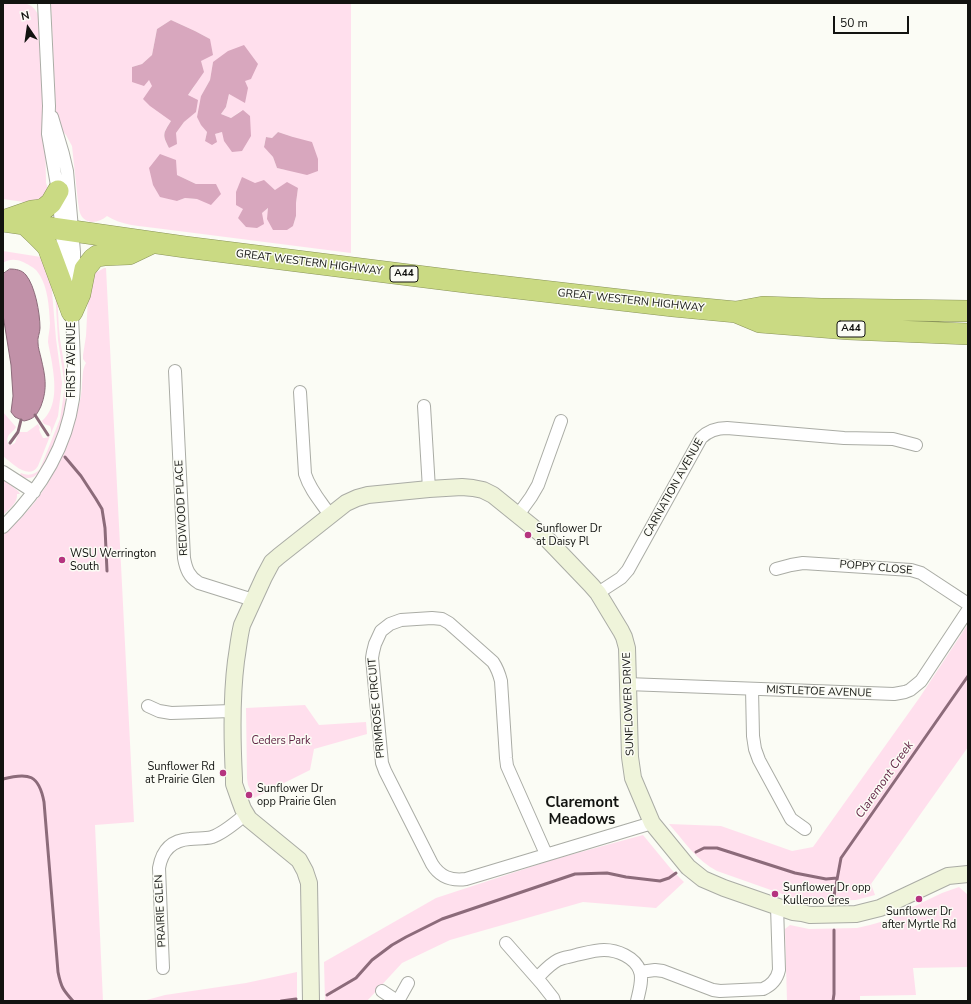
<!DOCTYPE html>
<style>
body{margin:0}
#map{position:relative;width:971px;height:1004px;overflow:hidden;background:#fbfcf5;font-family:"Nunito Sans",sans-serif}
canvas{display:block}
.frame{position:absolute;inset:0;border:4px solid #121310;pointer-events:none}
.north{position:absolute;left:8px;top:8px;width:40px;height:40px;-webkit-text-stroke:3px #fbfcf5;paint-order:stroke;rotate:347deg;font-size:11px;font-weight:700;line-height:16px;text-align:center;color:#121310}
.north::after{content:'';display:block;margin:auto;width:14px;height:18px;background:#121310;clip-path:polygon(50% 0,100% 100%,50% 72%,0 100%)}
.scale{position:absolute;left:833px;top:16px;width:76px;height:18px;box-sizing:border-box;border:2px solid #121310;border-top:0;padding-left:5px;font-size:12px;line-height:14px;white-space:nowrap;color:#121310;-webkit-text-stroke:3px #fbfcf5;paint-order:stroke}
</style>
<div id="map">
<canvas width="971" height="1004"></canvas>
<div class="frame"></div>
<div class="north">N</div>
<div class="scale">50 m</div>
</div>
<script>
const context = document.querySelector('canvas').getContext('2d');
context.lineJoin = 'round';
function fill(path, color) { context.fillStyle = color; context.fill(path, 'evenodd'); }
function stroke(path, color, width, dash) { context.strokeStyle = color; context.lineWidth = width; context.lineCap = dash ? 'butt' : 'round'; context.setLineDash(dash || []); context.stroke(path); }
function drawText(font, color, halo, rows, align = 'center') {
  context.font = font + ' "Nunito Sans",sans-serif'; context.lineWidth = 3; context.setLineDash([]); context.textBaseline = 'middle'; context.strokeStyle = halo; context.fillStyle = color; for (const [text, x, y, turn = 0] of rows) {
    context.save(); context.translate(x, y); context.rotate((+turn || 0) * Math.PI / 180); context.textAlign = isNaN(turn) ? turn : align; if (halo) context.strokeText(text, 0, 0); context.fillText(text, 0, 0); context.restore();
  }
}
fill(new Path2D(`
 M3,3C22,3 34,0 40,20L45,130L46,183C49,189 47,194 46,200L27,205L24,202L3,199Z
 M51,3H351V253L155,228C139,226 121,225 107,216C100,222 90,225 83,218C79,214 79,207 78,202L72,146L66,135L59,127L56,117ZM171,20L195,31L210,39L201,61L194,87L188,95L196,111L184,122L176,133L169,148C162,135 163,133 171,121L149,79L132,67L142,64L152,55L157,29ZM213,62L245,102L229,94L226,107L221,114L231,118L242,110L222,132L215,134L205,141L207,132L201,96L210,80ZM278,132L293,137L286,170L277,168L273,157L264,146L266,137L272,138ZM177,175L196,184L198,199L185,198L177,201ZM264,181L275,190L298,188L296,203V216L293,226L268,208L262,213L238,218L244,209Z
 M3,251L41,257L49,277L52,291L56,339L62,383L58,416L38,466C29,481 12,463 3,456V412L16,427C13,433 5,434 8,444L11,445L15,443L17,437L20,432H27L38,424L40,428L39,429L40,432L43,438C50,439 53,432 50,426L44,424L42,421C58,407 55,382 52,363C51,356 49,349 48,342C48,336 50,329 50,323C49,306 48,284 36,270C33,267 27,264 23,262C16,259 9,259 3,263Z
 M104,268H106L134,822L95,825L103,1001H3V535C10,529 17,522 23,516C51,486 68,449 77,411C80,402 82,393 82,383C83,376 82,370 86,363L83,359V355L86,336L88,297L94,269L97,272Z
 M57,287C58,305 58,322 60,339C63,358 67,377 66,397C64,420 56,442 45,463C39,474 33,482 19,476L21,473C28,476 35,475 40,469L60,419L65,386L58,340L55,290Z
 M3,479L18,491L20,494H17C18,503 9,509 3,515Z
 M968,624V747L871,884L875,895L856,900L814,901L796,899L785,895L717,871C697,861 684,841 669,824L721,826L792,851L813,847L920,697Z
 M305,705L319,725L366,722L367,734L314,749L310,770L254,798L248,785L247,778L246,708Z
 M643,835L671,869L684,882L656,908L583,902L450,940L402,963L367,1001H325L324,962L436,898L555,859Z
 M959,887L968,895V967L913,968L916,995L860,996V1001H787L785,929L790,925L809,929L857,928L870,925L884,921L942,893Z
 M297,972V1001H143L165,995L246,983Z`), '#ffdfed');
fill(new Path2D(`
 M171,20L195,31L210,39L213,55L201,61L204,72L188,95L198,100L196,112L184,122L176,133L177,144L169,148C162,134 163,134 171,121L150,106L143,99L152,86L149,80L144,86L132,82V67L142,64L152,55L157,29Z
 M244,45L258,64L251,79L245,81L248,88L245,103L229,94L226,107L221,114L231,118L243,110L250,116L251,136L242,151L232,152L224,141L222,132L215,134L217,142L212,145L205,141L207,132L201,125L197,117L201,96L210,80L213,62L228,51Z
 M278,132L293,137L312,142L318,159V171L307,175L277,168L273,157L264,147L266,137L272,138Z
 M160,154L176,160L177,175L196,184H216L221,194L211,205L197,199L185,198L177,201L160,197L153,185L149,168Z
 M242,177L255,183L264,180L275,190L287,182L298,188L296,203V216L293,226L287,230H273L267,219L268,208L262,213L264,224L257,228L246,227L238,218L243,209L236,205V192Z`), '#d8a7be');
const water = new Path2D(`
 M10,269C16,269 22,270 26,275C35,286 40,313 40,328C40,333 37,338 38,343C38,348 40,353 41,358C45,375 48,388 41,406C37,415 34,419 24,421L15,417L11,412L13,396L11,365L3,315V274Z`);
fill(water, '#c191a8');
stroke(water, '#8c6b7a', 1);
stroke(new Path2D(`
 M35,415L48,435
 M10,443L18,432L21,420
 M65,457L81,476L96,499L102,509L105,528L107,571
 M3,779C29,772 39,775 44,802L58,972C61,987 63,990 73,1001
 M696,852L704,848H717L795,873L826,879L837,878
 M833,901L841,858L968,676
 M327,995L356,978L372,960L392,945L406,937L442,919L575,874L607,873L626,877L660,881L669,878L676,873
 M281,1001L296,999
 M833,1001L834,994V930`), '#8c6b7a', 3);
const street = new Path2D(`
 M52,117L63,154L67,171L74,252V259L69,268
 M175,371L184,558C186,569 189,577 199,583L253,600
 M300,392L305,474C310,490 321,502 330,515
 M424,406L429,489
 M3,472L34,492
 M518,515L531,497L538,485L561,421
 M3,527C38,492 66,449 73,399C75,379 74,358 73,338C72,315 71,291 69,268L64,257L58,191L48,134L49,106L44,3
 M776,569L791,565L803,563L911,570L921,573L968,604
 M598,593L621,578L628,570L701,438C708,431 716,428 727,428L844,438L893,439L916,445
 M627,684L894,694L905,692L910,690L921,681L968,610
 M752,689L753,736L755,749L759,760L791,819L805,829
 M148,706L159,711L171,713L232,711
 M546,854L507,766L506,758L501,681C499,673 497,668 493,662L449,623L442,619L432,618L401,620L390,624L381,631L375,644L373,652L372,658L382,763L385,771L432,864C440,877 451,881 466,879L652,823
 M506,943L542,984L553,998L554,1001
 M163,968L159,868C162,850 172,840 190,839C197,838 205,839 212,837C224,833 236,822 246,814
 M640,972L655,970L663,971L713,990L720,991L763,989C772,985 777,979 779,970L777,906
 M537,978C543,972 550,964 558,960C564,957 571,957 576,955C585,953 595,950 604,950C617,950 635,957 640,971C643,980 639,992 637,1001
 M382,991L397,1001
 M398,1001L408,983`);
const secondary = new Path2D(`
 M311,1001L309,883L305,871L299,860L249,819L243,809L240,801L234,784V778C232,739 231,700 236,661C238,649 239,637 242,625L264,577L272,562L279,556L346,503L357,498L368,495L429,489L462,487L473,488L483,490L493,495L545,537L591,585L598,593L621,631L624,637L627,648L630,757L633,778L652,823L688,867L703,879L724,888L793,912L802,913L810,915L856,914L880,908L948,876L968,874`);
const highway = new Path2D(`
 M6,220L32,211L41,210L45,208L51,203L58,191
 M3,221L185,247L473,283L673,306L736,312L763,307L821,309L968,311
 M25,224C33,232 41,239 48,247L72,312
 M72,312L80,294L85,269L93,259L97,256L104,255L129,254L152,243
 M736,312L760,322L848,329L968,334`);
stroke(street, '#aaaca5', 14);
stroke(secondary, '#aaaca5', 18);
stroke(highway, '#8a945b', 22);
stroke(street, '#fff', 12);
stroke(secondary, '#eff4da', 16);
stroke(highway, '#cada83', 21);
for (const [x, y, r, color] of [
 [528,535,4,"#b5347f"],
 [62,560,4,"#b5347f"],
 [223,773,4,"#b5347f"],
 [249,795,4,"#b5347f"],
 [775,894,4,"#b5347f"],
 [919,899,4,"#b5347f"]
]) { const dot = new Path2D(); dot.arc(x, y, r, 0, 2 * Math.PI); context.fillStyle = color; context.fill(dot); stroke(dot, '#fbfcf5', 1.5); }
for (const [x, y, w] of [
 [404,274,28],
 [851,329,28]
]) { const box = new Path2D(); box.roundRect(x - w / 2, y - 8, w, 16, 3); context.fillStyle = '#fbfcf5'; context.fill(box); stroke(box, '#121310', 1); }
drawText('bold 10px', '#121310', null, [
 ["A44",404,274],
 ["A44",851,329]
]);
drawText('11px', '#121310', '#fbfcf5', [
 ["GREAT WESTERN HIGHWAY",309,263,7],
 ["GREAT WESTERN HIGHWAY",631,301,6],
 ["FIRST AVENUE",72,360,-90],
 ["CARNATION AVENUE",674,488,-61],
 ["REDWOOD PLACE",182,508,-93],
 ["POPPY CLOSE",876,568,5],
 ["MISTLETOE AVENUE",819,692,2],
 ["SUNFLOWER DRIVE",629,704,-92],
 ["PRIMROSE CIRCUIT",377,708,-95],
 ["PRAIRIE GLEN",161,911,-93]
]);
drawText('11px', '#121310', '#fbfcf5', [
 ["Sunflower Dr",536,529],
 ["at Daisy Pl",536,542],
 ["WSU Werrington",70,554],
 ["South",70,567],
 ["Sunflower Rd",215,767,"right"],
 ["at Prairie Glen",215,780,"right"],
 ["Sunflower Dr",257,789],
 ["opp Prairie Glen",257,802],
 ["Sunflower Dr opp",783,888],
 ["Kulleroo Cres",783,901],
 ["Sunflower Dr",919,912,"center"],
 ["after Myrtle Rd",919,925,"center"]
], 'left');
drawText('11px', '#602444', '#fbfcf5', [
 ["Ceders Park",281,741]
]);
drawText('italic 12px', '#652949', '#fbfcf5', [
 ["Claremont Creek",885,780,-55]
]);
drawText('bold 15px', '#121310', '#fbfcf5', [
 ["Claremont",582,803],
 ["Meadows",582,820]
]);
</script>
